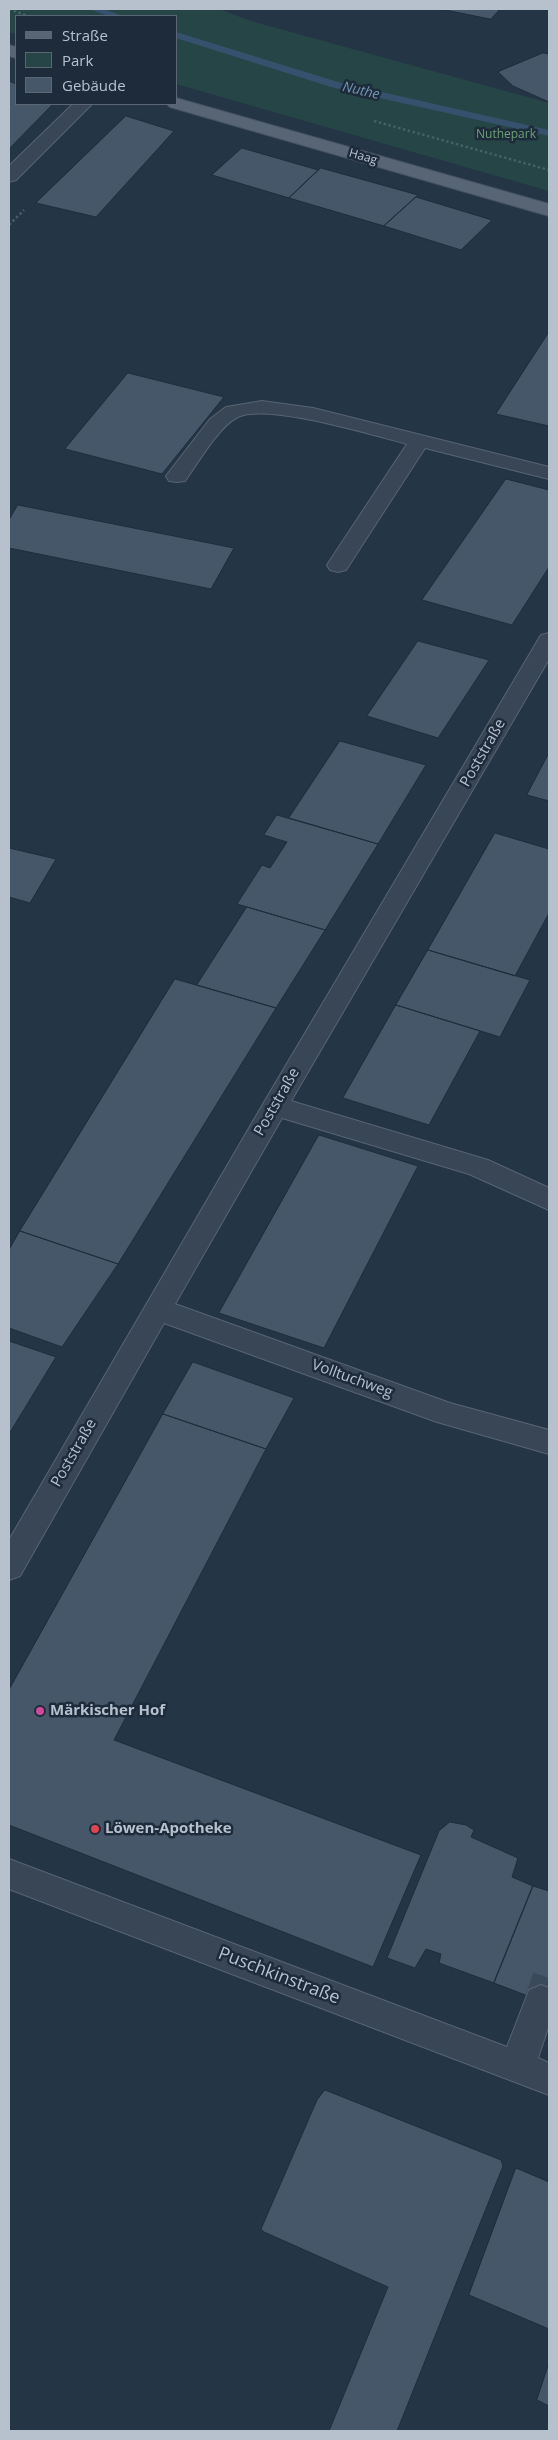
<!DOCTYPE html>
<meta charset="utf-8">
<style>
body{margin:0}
#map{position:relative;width:558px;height:2440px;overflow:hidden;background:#243546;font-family:"Open Sans",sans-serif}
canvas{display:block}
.frame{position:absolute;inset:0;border:10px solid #b7c1ce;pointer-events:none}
.legend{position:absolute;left:15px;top:15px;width:162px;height:90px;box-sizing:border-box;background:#1d2b3a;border:1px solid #5b6775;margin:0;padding:6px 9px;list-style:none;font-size:15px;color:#b7c1ce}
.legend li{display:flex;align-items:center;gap:10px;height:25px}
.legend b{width:25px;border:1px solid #5b6775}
</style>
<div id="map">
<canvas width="558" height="2440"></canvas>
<div class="frame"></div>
<ul class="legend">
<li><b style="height:6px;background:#576575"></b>Straße</li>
<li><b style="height:14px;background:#264546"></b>Park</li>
<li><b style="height:14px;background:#46576a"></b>Gebäude</li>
</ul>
</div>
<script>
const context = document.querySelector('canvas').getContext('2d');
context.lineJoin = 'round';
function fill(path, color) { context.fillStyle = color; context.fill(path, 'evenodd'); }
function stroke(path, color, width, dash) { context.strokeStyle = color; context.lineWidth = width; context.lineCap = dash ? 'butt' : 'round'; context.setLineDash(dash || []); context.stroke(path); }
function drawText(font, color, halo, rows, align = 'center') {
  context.font = font + ' "Open Sans",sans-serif'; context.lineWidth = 5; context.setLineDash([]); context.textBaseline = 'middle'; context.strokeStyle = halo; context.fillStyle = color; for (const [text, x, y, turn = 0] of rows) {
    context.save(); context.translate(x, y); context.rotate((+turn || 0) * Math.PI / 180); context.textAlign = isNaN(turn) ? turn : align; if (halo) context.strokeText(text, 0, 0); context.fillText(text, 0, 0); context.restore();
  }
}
fill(new Path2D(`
 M9,9H219L251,21L549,103V191L176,84V16H16V34L9,32Z`), '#264546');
fill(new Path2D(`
 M89,9H104L123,16H108Z
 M176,32L338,82L549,130V136L331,87L176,38Z`), '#36516e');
const building = new Path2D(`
 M441,9H500L491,19Z
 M543,53L549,54V102L513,86L498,72Z
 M9,81L16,84V104H53L9,149Z
 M126,116L174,131L96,217L36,203Z
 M242,148L318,170L289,198L212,175Z
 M321,168L418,195L384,226L289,198Z
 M416,197L492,220L461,250L384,226Z
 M549,332V426L496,414Z
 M128,373L224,397L162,474L65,449Z
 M506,479L549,490V567L512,625L422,600Z
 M18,505L234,548L211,589L9,548V520Z
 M418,641L489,660L438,738L367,716Z
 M340,741L426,765L378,844L289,818Z
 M549,753V801L527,795Z
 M277,815L378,844L325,930L237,904L262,865L270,868L287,842L264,835Z
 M495,833L549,849V913L515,976L428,950Z
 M9,848L56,859L30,903L9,897Z
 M247,907L325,930L276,1008L197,985Z
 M428,950L530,980L500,1037L396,1005Z
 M175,979L276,1008L118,1264L20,1231Z
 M396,1005L480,1031L429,1125L343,1098Z
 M319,1135L418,1166L324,1348L219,1313Z
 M20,1231L118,1264L62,1347L9,1328V1250Z
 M9,1341L56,1357L9,1434Z
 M193,1362L294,1398L266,1449L163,1414Z
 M163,1414L266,1449L114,1740L421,1855L373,1967L9,1825V1690Z
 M450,1822L466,1825L474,1830L471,1837L518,1858L512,1877L533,1886L494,1983L439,1963L441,1954L426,1949L415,1968L387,1958L439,1831Z
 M533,1886L549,1891V2004L494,1983Z
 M325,2090L501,2160L503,2166L397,2431H329L388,2287L264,2232L261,2229L317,2100Z
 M516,2168L549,2182V2329L469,2295Z
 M549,2363V2406L537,2400Z`);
fill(building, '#46576a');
stroke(building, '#202d3c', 1);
stroke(new Path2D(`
 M541,2001L549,1978`), '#3a4a5a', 33, [33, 17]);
const minor = new Path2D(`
 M73,104H92L16,180L9,182V166Z
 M262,401L313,408L549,467V479L425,448L346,570L338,572L330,570L327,565L407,444C373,435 267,403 238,417C219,426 198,463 185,481L177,482L169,481L166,476L210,419L226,407Z
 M549,633V659L291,1101L488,1160L549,1188V1210L469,1174L282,1118L175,1304L450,1403L549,1430V1454L437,1422L164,1323L20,1576L9,1580V1540L266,1099L538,640L541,635Z
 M9,1859L507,2047L529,1990L541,1985L549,1988V2025L538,2058L549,2063V2095L9,1889Z`);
const major = new Path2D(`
 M9,45L16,47V58L9,56Z
 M176,98L549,204V216L170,107L167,104H176Z`);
stroke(minor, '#586472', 2);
stroke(major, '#465261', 2);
stroke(new Path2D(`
 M9,9L28,16
 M374,121L549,170
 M9,225L24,210`), '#456162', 2.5, [2.5, 2.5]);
fill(minor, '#394655');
fill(major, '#576575');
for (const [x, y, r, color] of [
 [40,1711,5,"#d1479c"],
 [95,1829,5,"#e0444e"]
]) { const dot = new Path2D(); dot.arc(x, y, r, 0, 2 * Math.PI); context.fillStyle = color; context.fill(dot); stroke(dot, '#1d2b3a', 2); }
drawText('12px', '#6ba174', '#1d2b3a', [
 ["Nuthepark",506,135]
]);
drawText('12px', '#b7c1ce', '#1d2b3a', [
 ["Haag",363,157,16]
]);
drawText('italic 14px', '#7394b4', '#1d2b3a', [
 ["Nuthe",361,91,13]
]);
drawText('15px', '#b7c1ce', '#1d2b3a', [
 ["Poststraße",483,753,-60],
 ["Poststraße",277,1102,-60],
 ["Volltuchweg",352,1379,20],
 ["Poststraße",74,1453,-60]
]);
drawText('bold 15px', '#b7c1ce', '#1d2b3a', [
 ["Märkischer Hof",50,1711],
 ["Löwen-Apotheke",105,1829]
], 'left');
drawText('18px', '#b7c1ce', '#1d2b3a', [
 ["Puschkinstraße",279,1976,21]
]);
</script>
